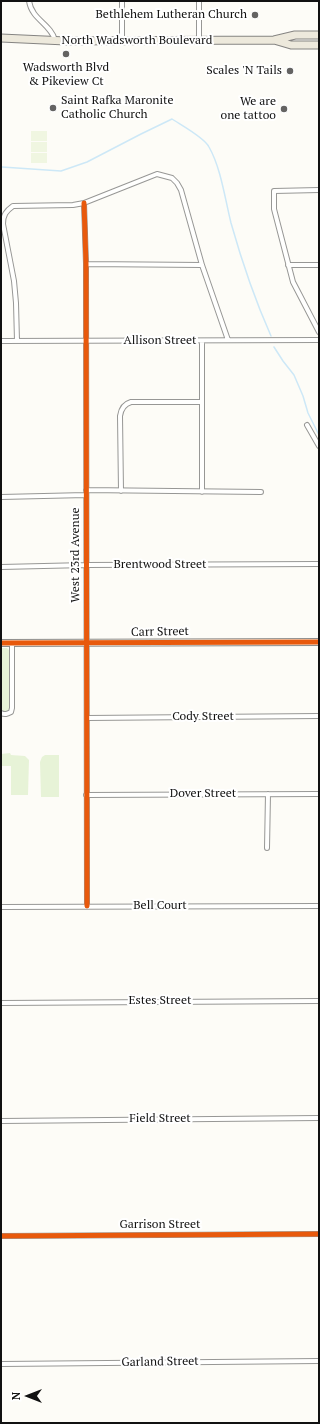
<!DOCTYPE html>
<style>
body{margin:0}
#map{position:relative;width:320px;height:1424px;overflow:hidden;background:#fdfcf7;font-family:"PT Serif",serif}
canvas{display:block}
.frame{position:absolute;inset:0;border:2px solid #111;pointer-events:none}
.north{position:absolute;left:8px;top:1376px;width:40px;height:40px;-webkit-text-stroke:3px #fff;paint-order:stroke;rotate:270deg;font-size:11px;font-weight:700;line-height:16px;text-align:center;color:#111}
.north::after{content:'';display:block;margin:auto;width:14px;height:18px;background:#111;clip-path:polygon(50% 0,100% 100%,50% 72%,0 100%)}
</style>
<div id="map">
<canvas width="320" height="1424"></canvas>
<div class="frame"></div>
<div class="north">N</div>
</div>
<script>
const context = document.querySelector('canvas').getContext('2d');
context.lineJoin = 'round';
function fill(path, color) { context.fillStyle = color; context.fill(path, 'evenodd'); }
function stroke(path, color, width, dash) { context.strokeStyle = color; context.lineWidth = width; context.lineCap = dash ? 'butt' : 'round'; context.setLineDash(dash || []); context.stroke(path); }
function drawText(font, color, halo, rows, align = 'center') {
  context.font = font + ' "PT Serif",serif'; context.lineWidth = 4; context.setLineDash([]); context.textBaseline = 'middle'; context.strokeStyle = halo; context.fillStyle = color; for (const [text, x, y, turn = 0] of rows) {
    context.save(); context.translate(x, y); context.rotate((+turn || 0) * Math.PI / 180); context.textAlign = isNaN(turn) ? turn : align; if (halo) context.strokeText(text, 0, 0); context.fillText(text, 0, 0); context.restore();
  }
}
fill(new Path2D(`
 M2,648H7L9,650V711L5,712L2,710L1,651Z
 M10,753L11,755L25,756L29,760L28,795H11V766H1V754Z
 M45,755H59V797H41L40,762L42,757Z`), '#e7f3d7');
fill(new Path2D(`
 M31,131H47V141H31Z
 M31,142H47V152H31Z
 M31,153H47V163H31Z`), '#f0f6e1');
stroke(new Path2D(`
 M2,167L61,171L87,162L141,134L172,119C181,125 205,138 209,147C221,168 225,199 231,223C242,262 255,300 271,336
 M274,347L283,361L294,375L303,396L308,413L319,435`), '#cde8f7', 1.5);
const street = new Path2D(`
 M29,1C32,20 50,23 55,40
 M122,1V41
 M199,41V1
 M319,190L274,191V209L293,282L319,332
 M84,203L86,264L87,906
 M86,264L202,265
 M288,265H319
 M1,341L319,340
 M17,341L16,303L14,281L3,224C3,215 6,211 13,206L73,205L84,203L157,174L172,178L177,183L181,190L202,265L228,340
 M202,341V492
 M307,425L319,446
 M86,490L261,492
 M121,491L120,416C121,409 124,404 131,402H202
 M1,497L86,495
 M1,567L86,565L319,564
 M1,713C5,715 7,714 11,712L12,708V643
 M87,718L319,716
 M86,795L319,794
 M267,848L268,794
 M1,907L319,906
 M1,1003L319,1001
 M1,1121L319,1118
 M1,1236L319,1234
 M1,1364L319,1361`);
const secondary = new Path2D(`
 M1,643L319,642`);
const primary = new Path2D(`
 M1,38L66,41L274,40L295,35H319
 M274,40L291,45H319`);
stroke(street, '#979795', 6);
stroke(secondary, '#8e8d8b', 8);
stroke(primary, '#858482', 9);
stroke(street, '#fffffe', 4);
stroke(secondary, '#f6f4eb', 6);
stroke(primary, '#ede9dc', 7);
stroke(new Path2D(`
 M84,203L86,264L87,906
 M1,643L319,642
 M1,1236L319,1234`), '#e8590c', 5);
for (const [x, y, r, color] of [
 [255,15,4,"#646362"],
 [66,54,4,"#646362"],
 [290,71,4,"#646362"],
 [53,108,4,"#646362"],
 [284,109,4,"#646362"]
]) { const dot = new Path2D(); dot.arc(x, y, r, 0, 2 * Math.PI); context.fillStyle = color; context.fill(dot); stroke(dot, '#fff', 1.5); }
drawText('12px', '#111', '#fff', [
 ["Bethlehem Lutheran Church",247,15],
 ["Wadsworth Blvd",66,68,"center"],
 ["& Pikeview Ct",66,82,"center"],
 ["Scales 'N Tails",282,71],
 ["Saint Rafka Maronite",61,101,"left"],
 ["Catholic Church",61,115,"left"],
 ["We are",276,102],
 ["one tattoo",276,116]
], 'right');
drawText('12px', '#111', '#fff', [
 ["North Wadsworth Boulevard",137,41],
 ["Allison Street",160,341],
 ["West 23rd Avenue",76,555,-90],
 ["Brentwood Street",160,565],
 ["Carr Street",160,632,-1],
 ["Cody Street",203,717],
 ["Dover Street",203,794],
 ["Bell Court",160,906],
 ["Estes Street",160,1001],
 ["Field Street",160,1119],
 ["Garrison Street",160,1225],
 ["Garland Street",160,1362,-1]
]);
</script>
